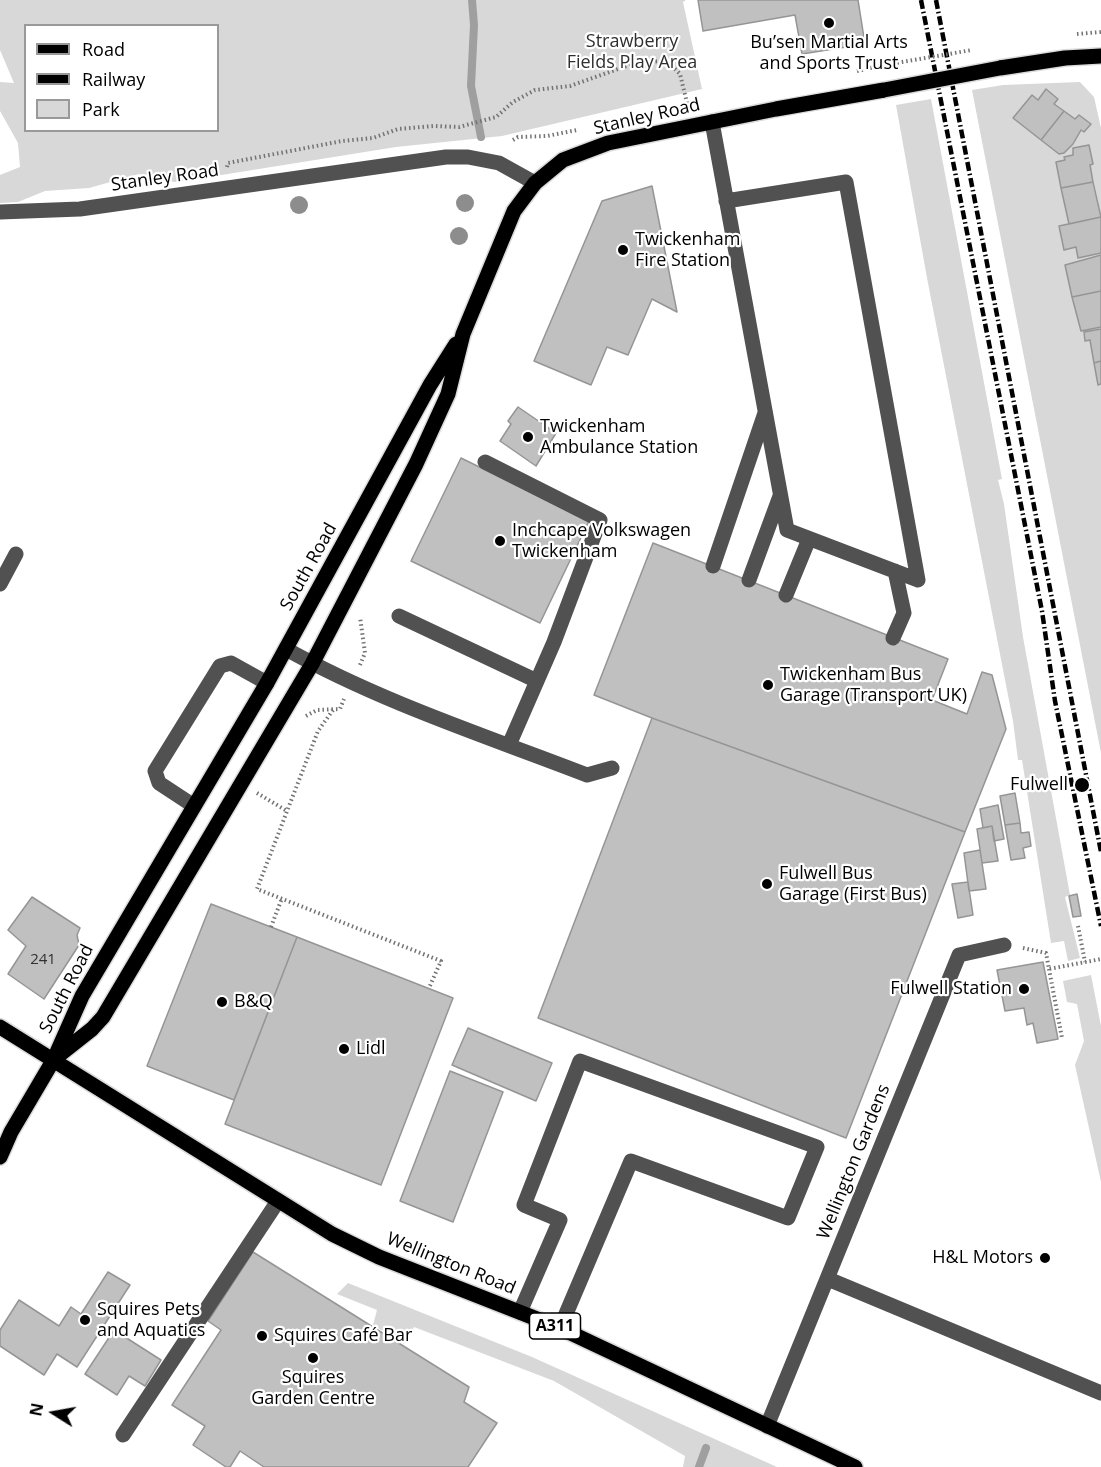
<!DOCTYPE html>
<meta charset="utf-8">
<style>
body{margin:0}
#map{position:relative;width:1101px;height:1467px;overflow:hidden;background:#fff;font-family:"Open Sans",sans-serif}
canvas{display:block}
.legend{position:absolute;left:24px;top:24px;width:195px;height:108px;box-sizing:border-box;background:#fff;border:2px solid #999;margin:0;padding:8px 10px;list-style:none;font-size:18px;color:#000}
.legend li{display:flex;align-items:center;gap:12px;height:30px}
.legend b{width:30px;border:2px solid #999}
.north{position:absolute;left:24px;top:1383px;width:60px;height:60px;-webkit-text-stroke:4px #fff;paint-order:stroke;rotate:281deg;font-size:16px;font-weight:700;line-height:24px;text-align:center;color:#000}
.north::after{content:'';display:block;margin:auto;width:21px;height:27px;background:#000;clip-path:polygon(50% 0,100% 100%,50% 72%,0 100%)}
</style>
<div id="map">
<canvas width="1101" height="1467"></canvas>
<ul class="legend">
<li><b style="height:8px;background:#000"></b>Road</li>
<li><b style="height:8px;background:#000"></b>Railway</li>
<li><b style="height:16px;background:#d8d8d8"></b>Park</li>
</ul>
<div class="north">N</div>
</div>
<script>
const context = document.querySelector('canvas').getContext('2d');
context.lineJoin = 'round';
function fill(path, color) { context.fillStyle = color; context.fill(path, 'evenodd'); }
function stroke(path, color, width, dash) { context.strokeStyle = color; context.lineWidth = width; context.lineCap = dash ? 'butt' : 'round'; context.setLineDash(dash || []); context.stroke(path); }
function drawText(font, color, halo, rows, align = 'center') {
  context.font = font + ' "Open Sans",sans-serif'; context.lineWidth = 4.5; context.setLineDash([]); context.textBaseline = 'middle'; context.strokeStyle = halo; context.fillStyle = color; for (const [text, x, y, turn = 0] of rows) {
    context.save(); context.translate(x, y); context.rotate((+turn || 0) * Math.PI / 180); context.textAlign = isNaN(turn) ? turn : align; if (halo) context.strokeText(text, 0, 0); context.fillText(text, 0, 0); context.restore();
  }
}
fill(new Path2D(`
 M0,0H686L683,2L702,89L502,136L396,147L184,181L174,182L139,174L89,188L45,191L18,202L0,203V175L20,167L18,143L0,111V82L14,83L0,50ZM26,26H218V130H26Z
 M1080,82L1094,97L1101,128V215L1090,165L1093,163L1089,145L1073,148V155C1066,160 1058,166 1058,176L1069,224L1064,250L1076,247L1078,258L1101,253V255L1065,265L1101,327V329L1084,332L1085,341L1090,340L1098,384H1101V753L972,90L1003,85ZM1047,90L1058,98L1054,104L1075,119L1079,115L1090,124L1084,132L1081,130L1064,153L1059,154L1013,118L1032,95L1038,100Z
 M931,99L1002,479L998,480L1004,504L1023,637L1070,895L1065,897L1080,958L1068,961L1064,941L1051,943L1022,760H1018L1013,721L927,278L896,105Z
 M1091,975L1101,1026V1182L1075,1065L1084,1041L1077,1004L1067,1002L1063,981Z
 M348,1283L532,1357L777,1467H683L685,1456L554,1381L414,1327L404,1344L373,1325L377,1310L337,1294Z`), '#d8d8d8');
stroke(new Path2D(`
 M472,0L474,25L471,86L481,137
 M699,1467L706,1448`), '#9f9f9f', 8);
const building = new Path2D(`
 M698,0H858L865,44L802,54L795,15L703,31Z
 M1046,89L1058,99L1054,104L1064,111L1041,140L1013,118L1032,95L1038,100Z
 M1064,111L1075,119L1079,115L1091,124L1084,132L1081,130L1073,144L1064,153L1059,154L1041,140Z
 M1089,145L1093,164L1090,165L1093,182L1061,188L1056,162L1065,160L1064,157L1073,155V148Z
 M1093,182L1101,217L1069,224L1061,188Z
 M652,186L677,312L652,299L628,355L607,347L591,385L534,361L602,201Z
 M1101,217V253L1078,258L1076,247L1064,250L1059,226Z
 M1101,255V291L1072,297L1065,265Z
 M1101,291V327L1081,331L1072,297Z
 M1101,329V361L1094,363L1090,340L1085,341L1084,332Z
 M1101,361V384L1098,385L1094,363Z
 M518,407L556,433L536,466L500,441L511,424L508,421Z
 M461,458L589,521L540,623L411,561Z
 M653,543L948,659L932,700L967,714L982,672L992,675L1006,729L965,832L652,718L594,695Z
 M652,718L965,832L846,1138L538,1018Z
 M1015,793L1020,823L1005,825L1000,796Z
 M998,805L1004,839L994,841L992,826L983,828L980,809Z
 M1020,823L1021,833L1029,832L1031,846L1023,848L1025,858L1011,860L1005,825Z
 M992,826L998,861L982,863L977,829Z
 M980,850L986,889L969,891L964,853Z
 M968,882L973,915L958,918L952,884Z
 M1077,894L1081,916L1073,917L1069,896Z
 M32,897L80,928L77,935L79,945L44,999L8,974L26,946L8,930Z
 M211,904L297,937L234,1100L147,1066Z
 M297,937L453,998L381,1185L225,1124Z
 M1043,962L1058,1039L1037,1043L1033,1023L1027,1025L1024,1008L1005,1011L997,970Z
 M468,1028L552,1063L536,1101L452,1065Z
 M450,1071L503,1092L453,1222L400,1201Z
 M253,1252L469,1387L464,1402L497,1423L468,1467H264L240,1451L230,1467H226L193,1445L205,1426L172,1405L221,1330L208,1321Z
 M108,1272L130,1285L77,1367L57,1354L44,1375L0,1346V1330L19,1300L59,1326L71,1307L81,1314Z
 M114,1330L161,1360L145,1386L129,1376L117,1395L85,1374Z`);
fill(building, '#c0c0c0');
stroke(building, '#959595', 1.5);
const major = new Path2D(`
 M1000,68L1065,58L1101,56
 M0,1027L332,1234L379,1257L560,1328L855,1467
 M54,1059L92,1029L103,1017L312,664L416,464L448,394L463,334L514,211L535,183L563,160L608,143L776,109L884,90
 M0,1157L11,1132L54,1059L82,996L267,683L430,385L456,344`);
stroke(major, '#dbdbdb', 18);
stroke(new Path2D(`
 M1077,34L1101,32
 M857,71L884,65
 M513,140L518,137L547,136L577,130
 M227,167L228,163L342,141L373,138L398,129L434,126L459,127L496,117L513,102L535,90L570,86L638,62L667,61L680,74L688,107
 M360,665L365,653L360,617
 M333,710L318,731L257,889L441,961L429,988
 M306,716L317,710L340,709L344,699
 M257,793L287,811
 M1078,926L1085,962
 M271,927L282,898
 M1023,948L1046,953L1049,969L1101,959
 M1049,969L1062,1038`), '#737373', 4, [1.5, 3]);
stroke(new Path2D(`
 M712,122L787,530L918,580L846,182L726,201
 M0,212L80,209L446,157H468L499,163L535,183
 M485,462L600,520L554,642L509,745
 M713,566L765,413
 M749,580L780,496
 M0,584L16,554
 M786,595L809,539
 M399,616L537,681
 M893,638L904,613L895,571
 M286,649C381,702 486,736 587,775L612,768
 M194,806L159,783L155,771L220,666L231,663L267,683
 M828,1279L1101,1393
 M520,1312L560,1220L524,1205L580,1061L817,1147L788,1218L631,1161L560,1328
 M767,1426L959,955L1004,945
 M123,1435L278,1201`), '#515151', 15);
stroke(major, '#000', 15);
stroke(new Path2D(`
 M921,0L1042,611L1055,701L1101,926
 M936,0L1101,852`), '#000', 4.5, [9, 3, 1.5, 3]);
const majorBridge = new Path2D(`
 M884,90L1000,68`);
stroke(majorBridge, '#dbdbdb', 18, []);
stroke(new Path2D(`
 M884,65L972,50`), '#737373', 4, [1.5, 3]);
stroke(majorBridge, '#000', 15);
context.fillStyle = '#8d8d8d';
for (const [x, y] of [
 [465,203],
 [299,205],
 [459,236]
]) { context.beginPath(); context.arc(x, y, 9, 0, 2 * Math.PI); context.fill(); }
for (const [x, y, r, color] of [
 [829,23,6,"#000"],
 [623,250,6,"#000"],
 [528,437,6,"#000"],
 [500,541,6,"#000"],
 [768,685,6,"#000"],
 [1082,785,8,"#000"],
 [767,884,6,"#000"],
 [1024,989,6,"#000"],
 [222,1002,6,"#000"],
 [344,1049,6,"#000"],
 [1045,1258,6,"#000"],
 [85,1320,6,"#000"],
 [262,1336,6,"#000"],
 [313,1358,6,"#000"]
]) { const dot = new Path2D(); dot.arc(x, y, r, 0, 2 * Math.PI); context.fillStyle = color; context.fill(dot); stroke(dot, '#fff', 2); }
drawText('15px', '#303030', null, [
 ["241",43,960]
]);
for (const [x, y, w] of [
 [555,1326,51]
]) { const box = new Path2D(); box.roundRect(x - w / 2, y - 13, w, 26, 4.5); context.fillStyle = '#fff'; context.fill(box); stroke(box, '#000', 1.5); }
drawText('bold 16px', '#000', null, [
 ["A311",555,1326]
]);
drawText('18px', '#2f2f2f', '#fff', [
 ["Strawberry",632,42],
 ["Fields Play Area",632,63]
]);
drawText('18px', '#000', '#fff', [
 ["Bu’sen Martial Arts",829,43,"center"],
 ["and Sports Trust",829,64,"center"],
 ["Twickenham",635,240],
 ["Fire Station",635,261],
 ["Twickenham",540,427],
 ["Ambulance Station",540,448],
 ["Inchcape Volkswagen",512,531],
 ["Twickenham",512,552],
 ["Twickenham Bus",780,675],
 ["Garage (Transport UK)",780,696],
 ["Fulwell",1068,785,"right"],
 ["Fulwell Bus",779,874],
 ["Garage (First Bus)",779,895],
 ["Fulwell Station",1012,989,"right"],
 ["B&Q",234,1002],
 ["Lidl",356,1049],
 ["H&L Motors",1033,1258,"right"],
 ["Squires Pets",97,1310],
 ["and Aquatics",97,1331],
 ["Squires Café Bar",274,1336],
 ["Squires",313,1378,"center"],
 ["Garden Centre",313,1399,"center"]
], 'left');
drawText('18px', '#000', '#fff', [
 ["Stanley Road",647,117,-13],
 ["Stanley Road",165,178,-8],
 ["South Road",309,567,-61],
 ["South Road",67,989,-63],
 ["Wellington Gardens",854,1162,-68],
 ["Wellington Road",451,1264,22]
]);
</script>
